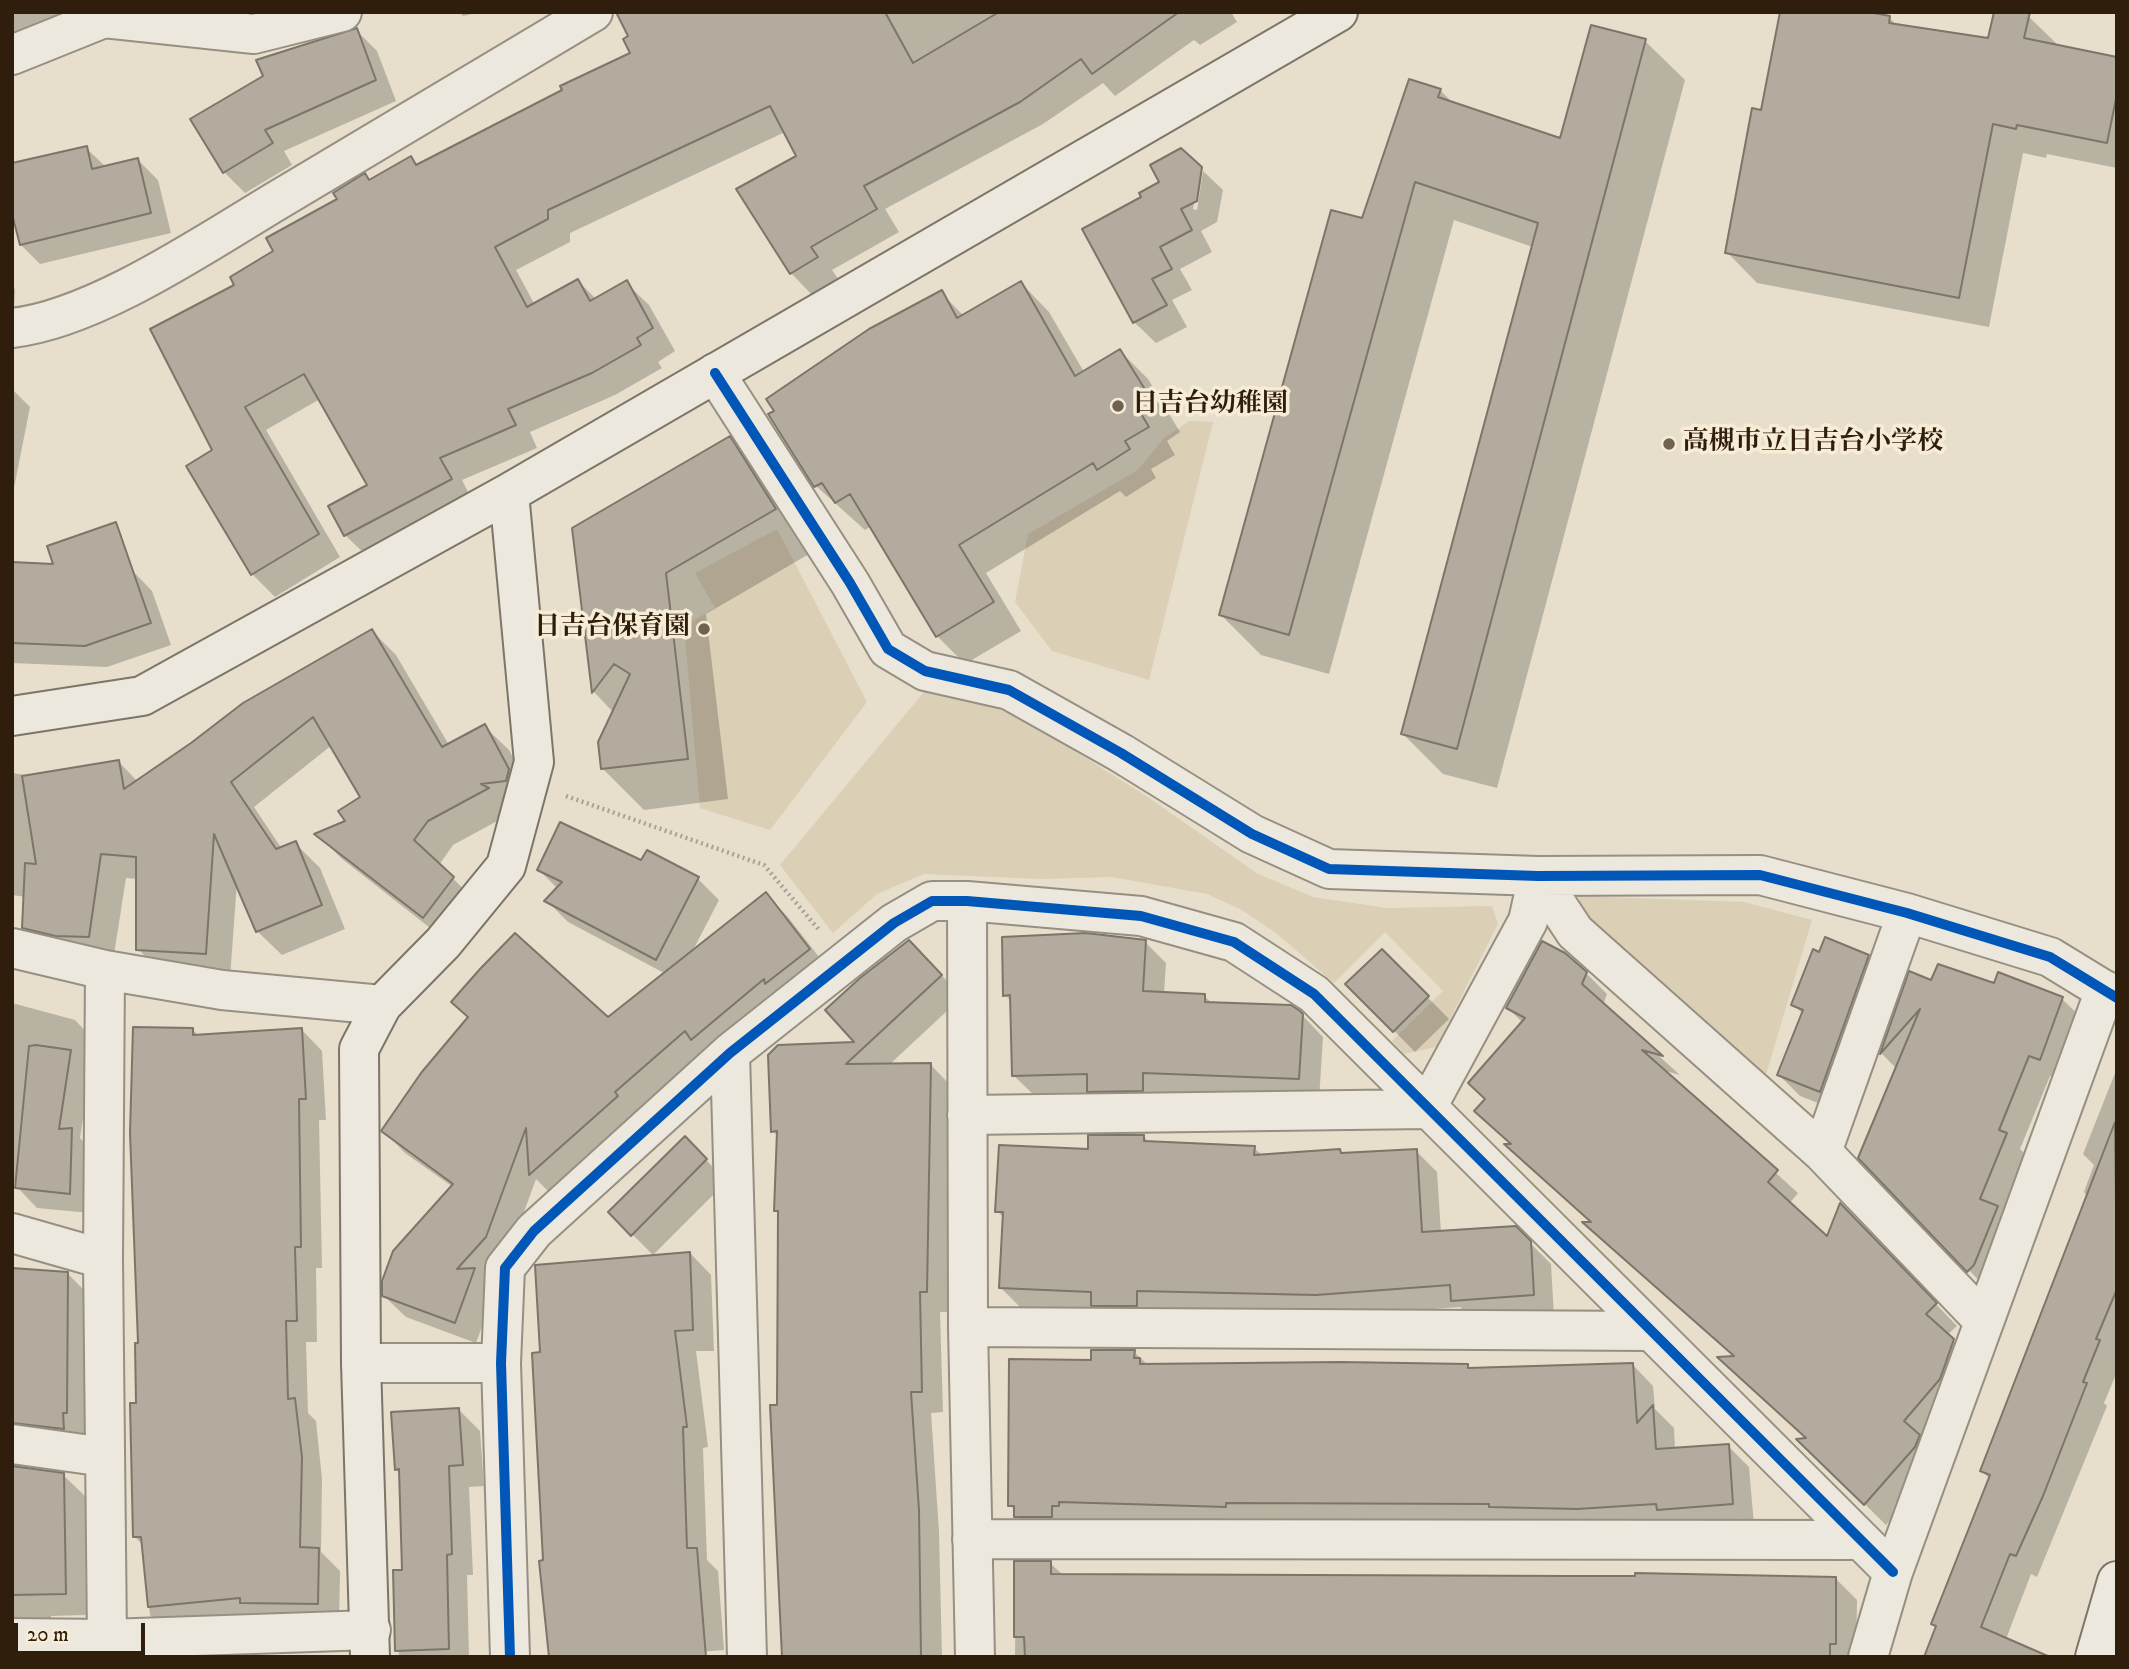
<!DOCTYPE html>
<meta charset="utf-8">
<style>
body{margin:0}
#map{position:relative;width:2129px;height:1669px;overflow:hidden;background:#e7dfcc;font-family:"IM FELL DW Pica",serif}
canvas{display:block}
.frame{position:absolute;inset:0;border:14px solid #301e0c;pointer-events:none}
.scale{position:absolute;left:14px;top:1623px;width:131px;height:32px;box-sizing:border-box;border:4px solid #301e0c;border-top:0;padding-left:9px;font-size:21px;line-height:24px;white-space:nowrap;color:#301e0c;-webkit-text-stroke:5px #f7edd7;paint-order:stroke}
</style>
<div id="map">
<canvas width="2129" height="1669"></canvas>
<div class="frame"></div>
<div class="scale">20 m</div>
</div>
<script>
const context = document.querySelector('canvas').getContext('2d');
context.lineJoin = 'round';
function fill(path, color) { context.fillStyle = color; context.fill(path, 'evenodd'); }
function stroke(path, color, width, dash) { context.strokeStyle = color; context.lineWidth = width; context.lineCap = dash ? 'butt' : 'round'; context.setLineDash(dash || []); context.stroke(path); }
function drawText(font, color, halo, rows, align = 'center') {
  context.font = font + ' "IM FELL DW Pica","Noto Serif JP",serif'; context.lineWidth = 7; context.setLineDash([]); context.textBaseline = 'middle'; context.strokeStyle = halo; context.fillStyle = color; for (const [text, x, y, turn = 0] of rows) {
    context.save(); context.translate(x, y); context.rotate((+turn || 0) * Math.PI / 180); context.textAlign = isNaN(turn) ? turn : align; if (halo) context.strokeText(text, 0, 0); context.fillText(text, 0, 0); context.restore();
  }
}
fill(new Path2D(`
 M1189,421L1213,422L1149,680L1052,651L1015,602L1028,534L1138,470L1163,439Z
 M777,529L867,702L770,830L700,808L684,626L715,608L695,573Z
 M924,692L988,705L1029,722L1149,798L1258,874L1313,897L1387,908L1492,906L1498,924L1436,1047L1404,1054L1392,1041L1443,991L1385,932L1334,983L1276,933L1242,910L1207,894L1112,877L1041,879L924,874L877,894L833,933L780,865Z
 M1579,896L1744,902L1812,920L1762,1088L1580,908Z`), '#dbcfb5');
fill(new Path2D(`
 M12,12H119L12,68Z
 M221,12H355L291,28Z
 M459,12H480L463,16Z
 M636,12H996L998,16L1004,12H1231L1237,22L1200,45L1194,40L1115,96L1103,83L1043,124L885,209L899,232L832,270L839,280L813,296L791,273L798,156L785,132L570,233V242L516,270L535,305L578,281L596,299L626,283L649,305L675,351L658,362L662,368L615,395L530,432L537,448L462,480L473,502L368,557L345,535L369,485L320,399L266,430L340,557L275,597L252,574L214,451L237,286L365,176L370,181L411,158L419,166L632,54L630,37Z
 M2028,16L2059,46L2117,58V168L2047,154L2046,158L2023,153L1989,327L1757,283L1727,252L1763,112L1889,17L1897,26L1990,40Z
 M356,30L377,51L396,101L284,151L292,165L245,193L224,172L193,119Z
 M1645,41L1685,80L1497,788L1443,774L1403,734L1533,247L1454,220L1329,674L1261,655L1221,615L1363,220L1440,90L1454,104L1562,140Z
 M86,148L106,167L138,160L158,180L171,233L40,264L20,244L12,211Z
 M1181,151L1203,170H1200L1193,209L1197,210L1203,171L1223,190L1217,222L1201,231L1212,252L1180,269L1192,290L1172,300L1187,327L1156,343L1134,322L1143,197L1161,183Z
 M1021,283L1049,312L1084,372L1120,351L1148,379L1180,432L1167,441L1175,455L1151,469L1156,478L1126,497L1120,491L986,573L1021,631L965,664L937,636L871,526L865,530L816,486L941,293L964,316Z
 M12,287L15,289L13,330H12Z
 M12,389L30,407L12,498Z
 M729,439L771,480L816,550L706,614L728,799L644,810L603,769L614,713L594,692L574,528Z
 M12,564L131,569L152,591L171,645L107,667L12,663Z
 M372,631L396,655L449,745L484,726L509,750L533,795L512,813L453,845L439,865L477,902L448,942L341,858L317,834L347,822L362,798L332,745L254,807L282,849L295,843L320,868L345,929L282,955L257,931L237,882L230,978L162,973L138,949V879L126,878L113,961L49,952L24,927L26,897L12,895V773L32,776L119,762L138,782Z
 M642,863L698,879L719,900L691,954L766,895L787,916L830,971L552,1195L536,1179L476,1343L406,1317L384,1296L453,1187L405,1153L384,1131L608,1020L666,974L568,922L547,901L558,889L539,870Z
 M1145,942L1166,963L1164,994L1204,996L1213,1004L1302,1015L1323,1037L1319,1100L1164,1093V1111L1035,1096L1013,1075L1012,1002L1005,995Z
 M1382,951L1449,1019L1415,1052L1348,984Z
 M1868,956L1889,978L1841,1112L1800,1096L1779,1075L1803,1014L1793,1004Z
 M930,963L962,997L889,1065L930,1064L951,1086L948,1312H940L943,1412L931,1413L939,1532L942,1657H784L780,1214L776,1210L778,1137L773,1131L858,1043Z
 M1586,973L1607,994L1603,1005L1680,1075L1662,1070L1798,1193L1789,1204L1828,1239L1861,1226L1957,1326L1947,1335L1975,1362L1936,1468L1886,1525L1820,1460L1808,1440L1740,1378L1735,1357L1605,1243L1586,1224L1593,1223L1527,1166L1508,1146H1513L1477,1111L1487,1100L1523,1023L1508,1008Z
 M1910,974L1932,983L1995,986L2062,999L2083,1019L2060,1080L2050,1076L2020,1149L2027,1156L2003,1213L2018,1228L1989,1291L1861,1158L1897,1069L1882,1054Z
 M12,1003L75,1020L95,1041L80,1138L92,1150L90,1213L37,1208L17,1187V1183L12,1182Z
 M301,1029L322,1051L326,1120H319L322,1268H316L317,1342H306L308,1413L316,1421L322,1479L321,1552L340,1571L339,1624L171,1636L150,1615L143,1545L135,1537L138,1405L140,1345L193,1030L199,1036Z
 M2117,1068V1372L2104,1403L2107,1406L2037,1577L2031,1574L2006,1639L1937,1628L1934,1624L1990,1479L1982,1471L2087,1196L2084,1192L2094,1165L2083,1154Z
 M1143,1136L1150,1143L1254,1148L1263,1156L1340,1151L1344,1155L1416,1151L1437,1172L1441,1233L1515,1228L1551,1264L1554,1316L1474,1322L1460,1307L1338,1316L1022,1309L1000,1287L1004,1218L997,1211L1090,1151Z
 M685,1139L727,1181L653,1255L610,1212Z
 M690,1253L711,1275L714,1351H696L708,1447L703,1448L707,1560L718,1571L724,1650L699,1652L700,1657H543L551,1655L545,1562L542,1354Z
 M12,1271L68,1274L89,1295L88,1433H84V1449L12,1460Z
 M1134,1352L1148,1365L1467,1366L1471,1370L1632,1364L1653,1386L1655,1409L1674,1428L1675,1449L1728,1446L1749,1467L1754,1525L1037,1538L1016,1516V1511L1010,1505L1093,1361Z
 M459,1410L480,1431L484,1486L469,1487L473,1575H467L469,1657H399L395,1572L404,1571L400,1473L396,1469Z
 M12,1466L63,1475L85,1496L86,1615L51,1616V1637L12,1654Z
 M1016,1563H1050L1063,1575L1836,1579L1857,1600L1856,1657H1015Z`), '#0003');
const building = new Path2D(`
 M616,12H885L913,63L999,12H1179L1092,74L1081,59L1020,102L864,186L877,209L811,247L818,257L790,274L736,189L796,156L770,106L548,210V219L495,247L527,307L578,279L590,301L627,280L653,328L637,338L641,345L592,373L508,409L516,425L440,458L452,479L344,536L328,506L367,485L304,374L245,407L319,534L251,575L186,466L212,450L150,329L234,285L230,277L273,251L266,238L337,199L333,193L365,173L369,180L411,156L416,165L562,90L560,86L630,53L623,39L628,36Z
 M1780,12H1869L1890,16L1889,23L1988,38L1994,12H2030L2024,38L2117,57V94L2107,143L2017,125L2016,129L1993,124L1959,298L1725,253L1752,108L1761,110Z
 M1591,25L1646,39L1457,749L1401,734L1538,223L1415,182L1289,635L1219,615L1331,210L1362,218L1409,79L1441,89L1438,97L1560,138Z
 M357,28L376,80L265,130L273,143L223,173L190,119L263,76L256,60Z
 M87,146L92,169L138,158L151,213L20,245L12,214V163Z
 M1181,148L1202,167L1197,201L1181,209L1192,230L1160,247L1172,269L1152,279L1167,305L1133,323L1082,229L1141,197L1139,193L1159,182L1150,165Z
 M1021,281L1075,376L1120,349L1154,404L1140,412L1149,427L1125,441L1130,449L1097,470L1093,463L959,545L994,602L936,637L850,494L835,503L822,483L814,487L768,414L774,411L766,399L869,329L942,290L957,318Z
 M730,436L776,509L666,573L688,759L601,769L598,742L630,674L614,664L592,693L572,528Z
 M116,522L151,623L85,646L12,643V562L53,564L47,546Z
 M372,629L442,747L485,724L509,769L506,781L481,784L489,788L428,821L414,840L454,877L423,918L314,834L345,821L338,811L360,797L313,717L231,782L276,849L296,841L322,905L256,932L214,834L206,954L136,950V857L101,854L89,937L55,936L22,928L25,863L36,864L22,776L119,760L124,789L191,743L243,703Z
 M560,822L641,860L647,850L699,877L656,960L544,901L562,882L537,870Z
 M766,892L810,949L765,984L764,979L691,1040L685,1031L615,1092L618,1096L529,1175L526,1128L486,1237L457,1269L475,1268L455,1323L382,1296V1281L393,1251L453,1184L381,1131L421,1073L468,1017L451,1002L480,969L515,933L608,1017Z
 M1086,933L1146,940L1143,991L1205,994V1002L1291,1005L1300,1011L1303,1014L1299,1079L1143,1073V1091L1087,1092V1074L1012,1076L1010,995L1003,996L1002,937Z
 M1825,937L1869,955L1820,1092L1777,1075L1803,1010L1791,1005L1813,949L1819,952Z
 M909,940L942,975L846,1064L931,1063L927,1292H920L922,1392H911L919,1510L921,1657H782L770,1405H777L778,1211H774L777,1131L771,1132L768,1055L778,1045L854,1042L825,1010L860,978Z
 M1542,941L1565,953L1587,972L1582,984L1663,1056L1642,1050L1778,1170L1768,1182L1827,1236L1840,1203L1937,1303L1926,1314L1954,1339L1940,1379L1904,1421L1920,1435L1915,1447L1864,1505L1796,1439L1806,1438L1717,1357L1734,1356L1582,1222H1591L1504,1144H1511L1474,1111L1485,1099L1468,1083L1525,1018L1506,1008Z
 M1382,949L1429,996L1393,1032L1345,984Z
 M1938,964L1994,983L1998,972L2063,997L2040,1060L2029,1056L1999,1130L2007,1133L1980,1199L1998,1206L1974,1265L1967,1272L1858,1158L1920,1009L1880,1054L1909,971L1931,980Z
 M133,1027L193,1028V1035L302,1028L306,1099H299L301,1247H295L297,1321H286L288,1399L295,1398L302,1457L300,1547L319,1548L318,1604L240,1603V1598L148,1607L141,1537H133L130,1403H136L135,1343H138L130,1133Z
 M36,1045L71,1050L59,1129L72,1128L70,1194L15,1188L29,1046Z
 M2115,1122L2117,1289L2096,1339L2100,1340L2083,1382L2087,1383L2043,1496L2016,1556L2010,1554L1981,1627L2050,1657H1924L1936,1626L1931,1624L1990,1475L1980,1471Z
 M1088,1135H1144V1141L1255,1146L1254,1155L1340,1149L1341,1153L1417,1149L1422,1232L1516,1226L1531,1241L1534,1295L1451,1301L1450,1285L1316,1295L1137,1291V1306H1091V1292L999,1288L1003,1212H995L999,1145L1088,1149Z
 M685,1136L707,1159L631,1236L608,1212Z
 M690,1252L693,1330L675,1331L687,1427H683L687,1548H697L706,1657H549L539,1561L543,1560L532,1353L540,1352L535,1265Z
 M12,1268L68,1272L67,1413H63L64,1429L12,1423Z
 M1091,1350H1135L1134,1358H1140V1364L1341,1362L1468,1364V1368L1633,1363L1637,1423L1653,1405L1656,1449L1729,1444L1733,1504L1657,1510L1656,1504L1577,1509L1489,1507V1504L1226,1503V1507L1059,1502V1506H1052V1517H1014V1506H1008L1009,1359L1091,1360Z
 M459,1408L463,1465L449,1466L452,1554L447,1555L449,1649L395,1651L393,1570H402L399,1469L395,1470L391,1412Z
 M12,1466L64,1473L66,1594L12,1595Z
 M1014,1561H1051V1574L1568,1576H1635V1573L1836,1577V1644H1830V1657H1025L1024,1637H1014Z`);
fill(building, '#b2ab9e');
stroke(building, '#7c7569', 2);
const street = new Path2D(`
 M12,55L104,18L254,34L342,12
 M12,328C95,319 206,243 278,200C383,137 488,75 593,12
 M715,373L850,583L888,649L925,671L1009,690L1121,753L1252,834L1329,869L1538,876L1760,875L1907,913L2050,957L2117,998
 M1538,876L1575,932L1822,1152
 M967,901L968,1327L975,1657
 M1907,913L1822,1152L1984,1321
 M12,948L105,970L222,990L382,1005
 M730,1053L747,1657
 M1426,1109L1528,921L1538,876
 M967,1115L1426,1109
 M12,1233L103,1259L107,1639
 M103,1259L105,970
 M968,1327L1650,1331
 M361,1363H501
 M12,1444L105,1457
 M972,1539L1861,1540
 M12,1638L107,1639L371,1630
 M510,1657L501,1363L505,1268L534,1231L730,1053L894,923L932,901H967L1141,916L1234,942L1314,994L1893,1572
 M1868,1657L1893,1572L2105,990`);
const secondary = new Path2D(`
 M12,716L142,696L509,493L1338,12
 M370,1657L361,1363L359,1049L382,1005L443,943L506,866L534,762L509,493
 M2095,1657L2117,1581`);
stroke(street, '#968f82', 42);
stroke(secondary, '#7c7569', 42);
stroke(new Path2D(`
 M566,796L764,865L820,931`), '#a7a39a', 4.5, [2, 3.5]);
stroke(street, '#ece8de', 38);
stroke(secondary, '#ece8de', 38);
stroke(new Path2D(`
 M715,373L850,583L888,649L925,671L1009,690L1121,753L1252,834L1329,869L1538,876L1760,875L1907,913L2050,957L2117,998
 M510,1657L501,1363L505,1268L534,1231L730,1053L894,923L932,901H967L1141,916L1234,942L1314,994L1893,1572`), '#0057b8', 10);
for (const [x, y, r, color] of [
 [1118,406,7,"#70624f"],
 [1669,444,7,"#70624f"],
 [704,629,7,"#70624f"]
]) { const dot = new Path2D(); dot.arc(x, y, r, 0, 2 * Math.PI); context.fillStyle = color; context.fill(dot); stroke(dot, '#f7edd7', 2.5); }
drawText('bold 26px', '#301e0c', '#f7edd7', [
 ["日吉台幼稚園",1132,406],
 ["高槻市立日吉台小学校",1683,444],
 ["日吉台保育園",690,629,"right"]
], 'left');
</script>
